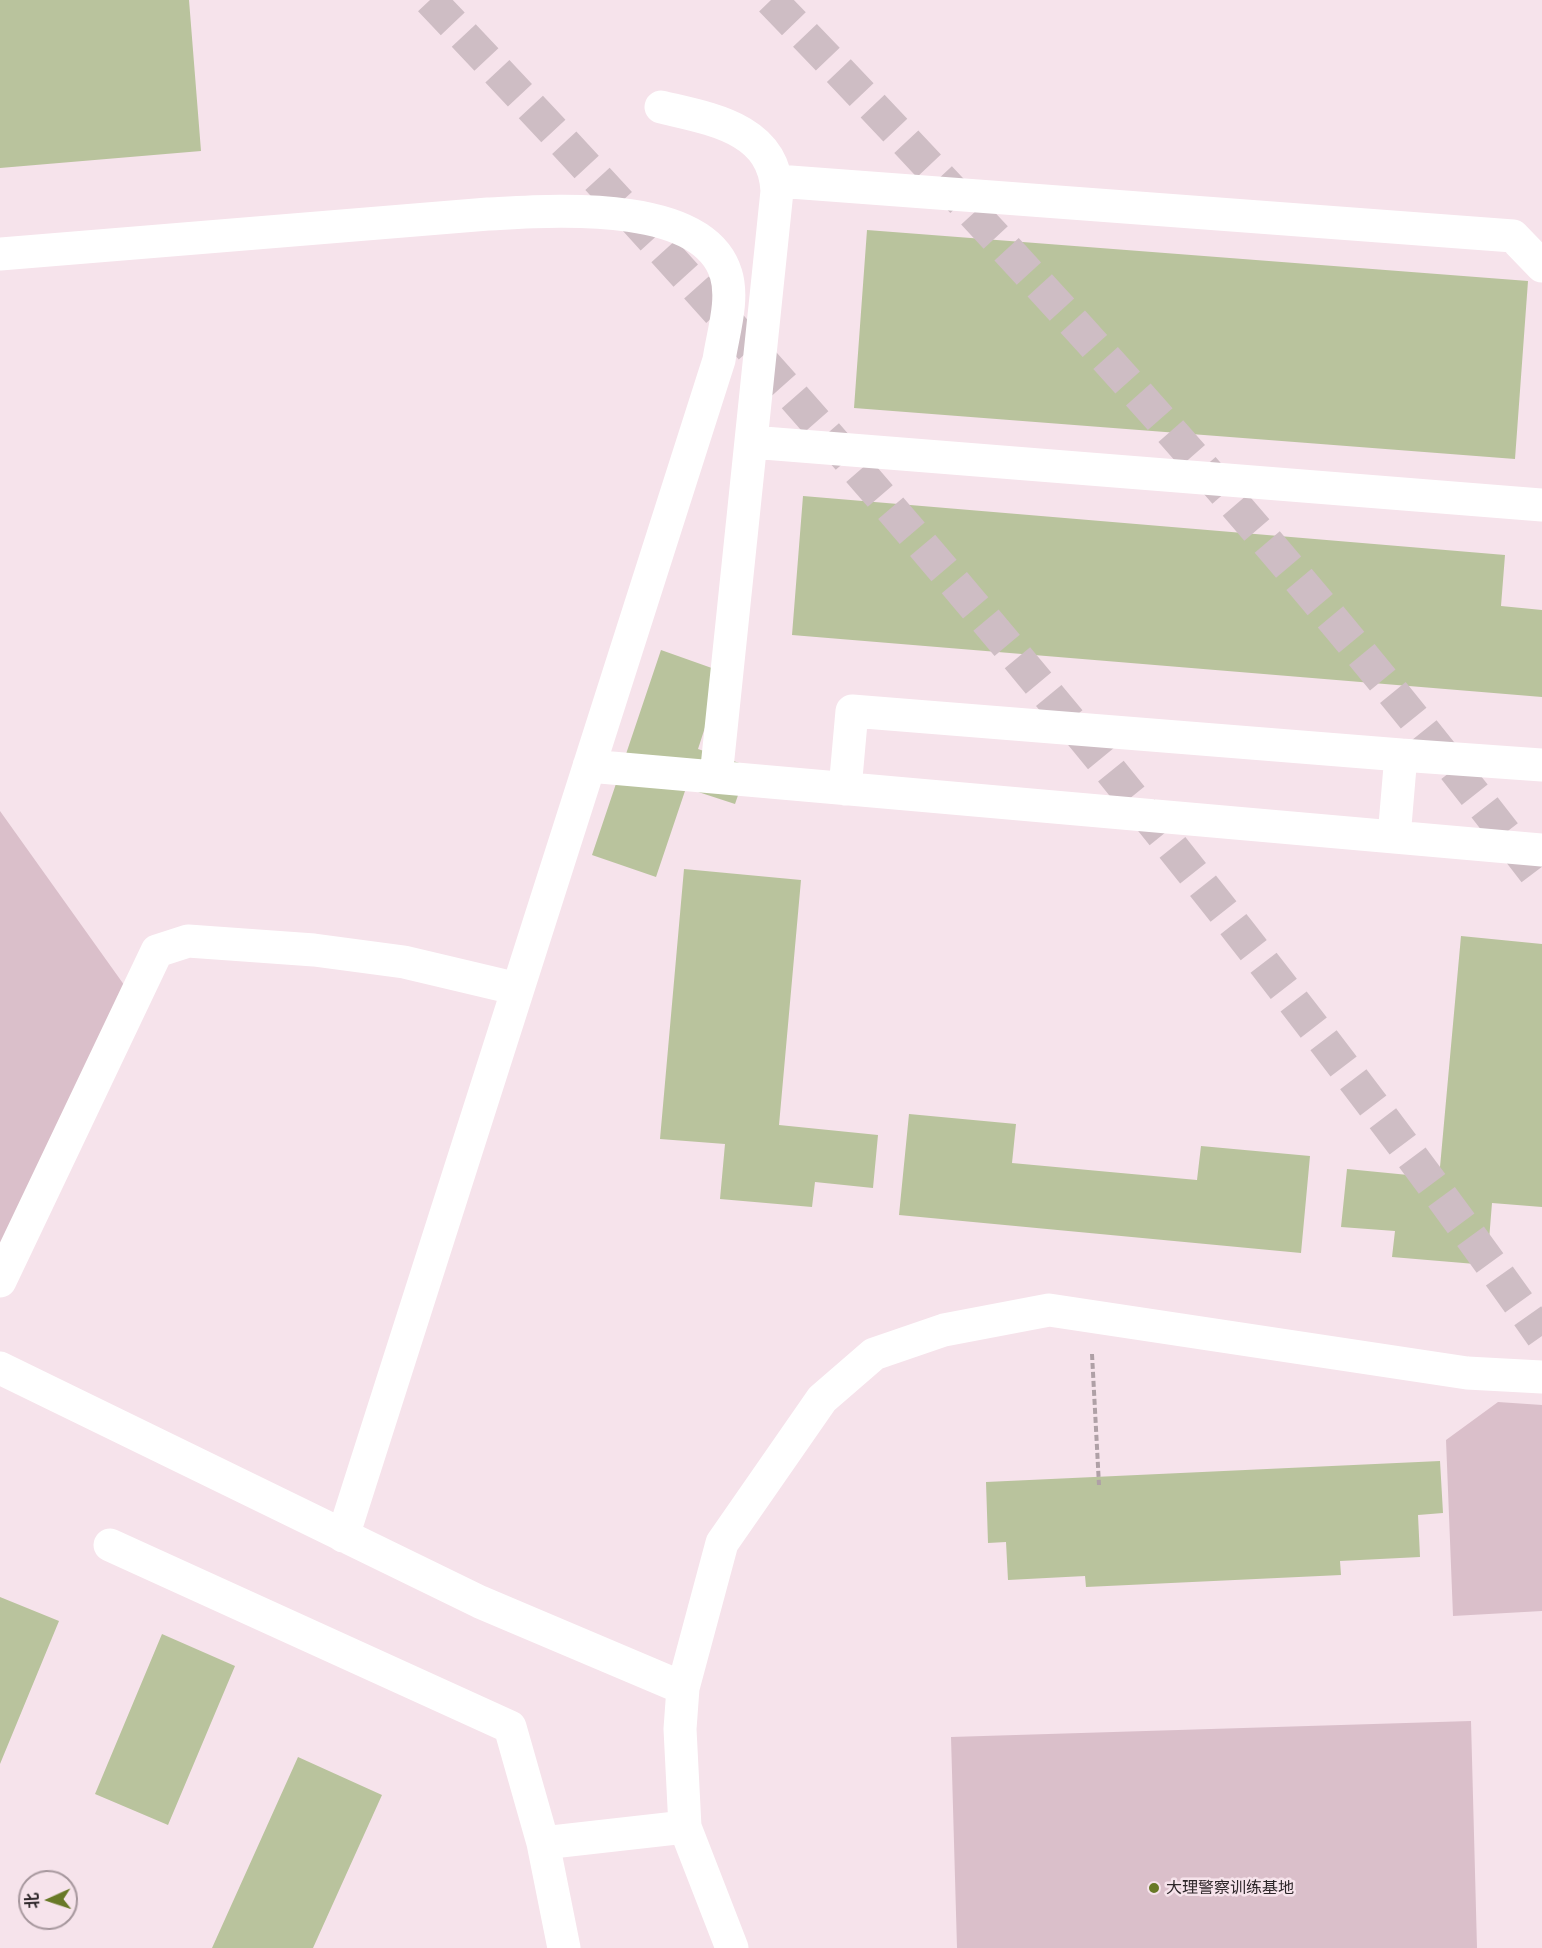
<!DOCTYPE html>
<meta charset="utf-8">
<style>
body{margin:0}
#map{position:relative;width:1542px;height:1948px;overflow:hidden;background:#f6e3eb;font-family:Lora,"Noto Sans SC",serif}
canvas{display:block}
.north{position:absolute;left:18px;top:1870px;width:60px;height:60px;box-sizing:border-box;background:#f6e3eb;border:2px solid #a6979d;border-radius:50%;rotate:267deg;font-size:16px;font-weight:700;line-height:24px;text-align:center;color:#2d2629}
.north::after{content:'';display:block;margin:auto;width:21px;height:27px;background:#687927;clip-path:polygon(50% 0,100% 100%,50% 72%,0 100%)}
</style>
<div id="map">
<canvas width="1542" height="1948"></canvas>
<div class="north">北</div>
</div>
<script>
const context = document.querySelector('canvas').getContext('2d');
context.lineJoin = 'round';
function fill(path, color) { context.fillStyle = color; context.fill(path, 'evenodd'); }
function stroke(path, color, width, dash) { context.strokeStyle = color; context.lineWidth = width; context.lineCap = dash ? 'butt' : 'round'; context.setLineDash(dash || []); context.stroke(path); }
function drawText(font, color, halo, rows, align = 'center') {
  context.font = font + ' Lora,"Noto Sans SC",serif'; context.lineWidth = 5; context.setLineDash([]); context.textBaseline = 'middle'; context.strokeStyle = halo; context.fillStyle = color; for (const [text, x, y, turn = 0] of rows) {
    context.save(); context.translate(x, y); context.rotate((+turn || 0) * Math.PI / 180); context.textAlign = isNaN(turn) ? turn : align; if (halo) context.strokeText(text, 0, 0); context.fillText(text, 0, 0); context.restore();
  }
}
fill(new Path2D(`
 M0,811L127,989L0,1244Z
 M1498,1402L1542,1405V1611L1453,1616L1446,1440Z
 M1471,1721L1477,1948H957L951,1737Z`), '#dabfca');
fill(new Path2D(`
 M0,0H189L201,151L0,168Z
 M867,230L1528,281L1515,459L854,408Z
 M803,496L1505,555L1501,606L1542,610V697L792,635Z
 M661,650L723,672L698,749L748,766L735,804L686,788L656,877L592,855Z
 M684,869L801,880L779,1125L878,1135L873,1188L815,1182L812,1207L720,1199L725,1144L660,1139Z
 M1461,936L1542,944V1207L1492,1203L1487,1265L1392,1257L1395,1231L1341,1227L1347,1169L1439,1178Z
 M909,1114L1016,1124L1012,1163L1197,1180L1201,1146L1310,1156L1301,1253L899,1215Z
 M1440,1461L1443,1513L1418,1515L1420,1557L1340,1561L1341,1575L1086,1587L1085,1576L1008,1580L1006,1542L988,1543L986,1482Z
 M0,1597L59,1621L0,1764Z
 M162,1634L235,1666L168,1825L95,1794Z
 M298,1757L382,1795L313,1948H212Z`), '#b9c39d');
stroke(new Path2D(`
 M430,0C714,298 984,607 1238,930C1342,1063 1445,1198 1542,1336
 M771,0C1042,281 1306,571 1542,882`), '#cebdc4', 33, [33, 16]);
stroke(new Path2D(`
 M1092,1354L1099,1485`), '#afa0a6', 4, [6, 3]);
stroke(new Path2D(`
 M661,107C711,119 774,128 777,191L716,777
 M777,181L1513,236L1542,266
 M0,254L488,214C549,211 703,198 726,274C734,300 723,333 719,360L343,1536
 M751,442L1542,505
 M589,766L1542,850
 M845,789L852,711L1401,755
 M1394,837L1401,755L1542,765
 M0,1281L157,951L188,941L314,950L404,962L518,989
 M0,1368L480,1602L683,1688
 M110,1545L510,1727L543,1843L564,1948
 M543,1843L685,1827
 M732,1948L685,1827L680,1729L683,1688L722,1543L822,1399L874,1354L944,1330L1049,1310L1467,1373L1542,1377`), '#fff', 33);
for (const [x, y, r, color] of [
 [1154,1888,6,"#687927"]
]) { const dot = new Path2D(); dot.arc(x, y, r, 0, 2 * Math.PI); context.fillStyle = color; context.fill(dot); stroke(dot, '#f6e3eb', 2); }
drawText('16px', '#2d2629', '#f6e3eb', [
 ["大理警察训练基地",1166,1888]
], 'left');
</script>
